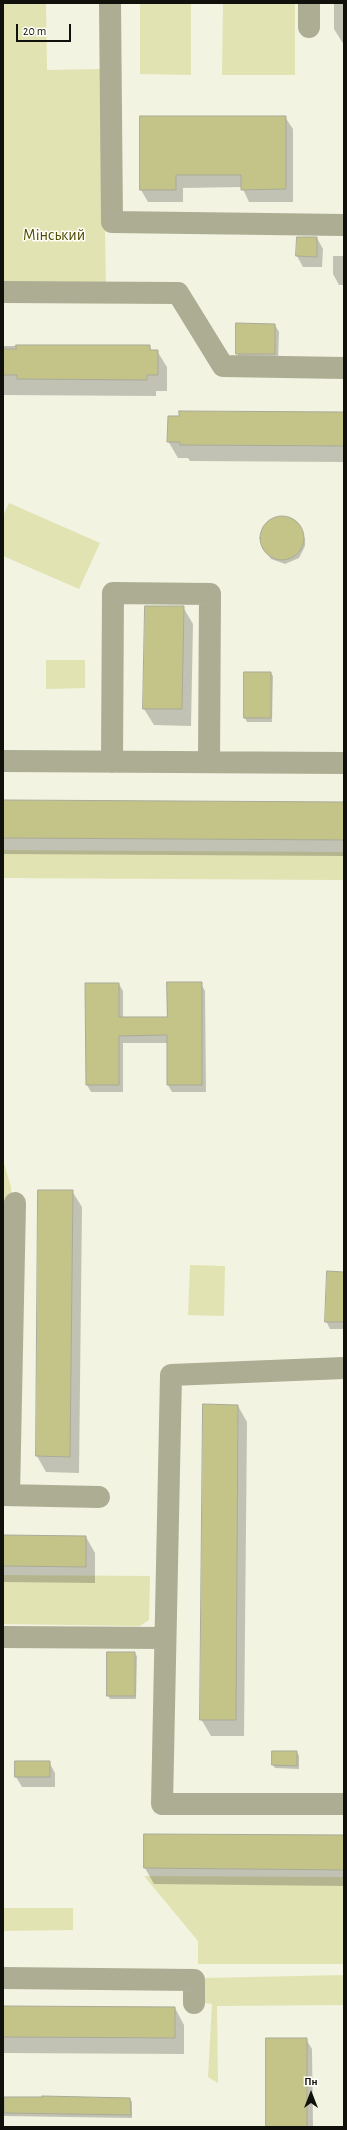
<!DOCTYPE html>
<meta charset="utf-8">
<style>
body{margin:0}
#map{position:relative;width:347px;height:2130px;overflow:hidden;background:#f2f3e1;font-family:"Alegreya Sans",sans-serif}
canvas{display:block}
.frame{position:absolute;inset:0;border:4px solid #11110b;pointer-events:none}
.north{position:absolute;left:291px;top:2074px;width:40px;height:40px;-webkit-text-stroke:3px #fffff8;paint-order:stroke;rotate:0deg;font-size:11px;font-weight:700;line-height:16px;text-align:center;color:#11110b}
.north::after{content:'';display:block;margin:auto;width:14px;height:18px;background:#11110b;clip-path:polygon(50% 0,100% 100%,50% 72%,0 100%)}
.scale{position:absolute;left:16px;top:24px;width:55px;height:18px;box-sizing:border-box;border:2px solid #11110b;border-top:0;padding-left:5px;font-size:12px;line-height:14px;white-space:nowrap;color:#11110b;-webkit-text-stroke:3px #fffff8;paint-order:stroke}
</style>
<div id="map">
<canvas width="347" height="2130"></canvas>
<div class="frame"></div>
<div class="north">Пн</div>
<div class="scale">20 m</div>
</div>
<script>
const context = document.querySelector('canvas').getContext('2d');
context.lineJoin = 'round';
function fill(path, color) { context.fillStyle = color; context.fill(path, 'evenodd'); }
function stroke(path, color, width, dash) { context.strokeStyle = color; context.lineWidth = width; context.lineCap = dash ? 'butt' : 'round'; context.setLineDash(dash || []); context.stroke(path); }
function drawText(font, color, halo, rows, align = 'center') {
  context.font = font + ' "Alegreya Sans",sans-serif'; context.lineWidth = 3; context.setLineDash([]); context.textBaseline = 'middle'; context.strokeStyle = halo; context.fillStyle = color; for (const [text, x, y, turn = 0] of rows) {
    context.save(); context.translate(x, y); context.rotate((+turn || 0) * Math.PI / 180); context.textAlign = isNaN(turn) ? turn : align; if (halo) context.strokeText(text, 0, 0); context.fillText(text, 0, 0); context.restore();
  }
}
fill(new Path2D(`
 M3,3H46L47,70L102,69L106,288L3,286Z
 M140,3H191V75L140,74Z
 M223,3H295V75H222Z
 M9,503L100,543L79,589L3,556V516Z
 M46,660H85V688L46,689Z
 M3,850L344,852V880L3,878Z
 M3,1160L11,1187L9,1269H3Z
 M190,1265L225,1266L224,1316L188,1315Z
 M3,1575L150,1576L149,1620L140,1626L3,1624Z
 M144,1876L344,1877V1964H198V1941Z
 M3,1908H73V1930L3,1931Z
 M344,1975V2005L217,2006L218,2083L208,2077L212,2004L205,2003V1978Z`), '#e2e3b2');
fill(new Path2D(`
 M334,3H344V45L334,29Z
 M285,117L293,129V202H249L242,187L183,188V202H148L141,190Z
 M298,238H317L323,249L322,267H303L297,256Z
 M333,256H344V285H339L333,274Z
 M275,325L279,332L278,361H241L237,353Z
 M3,346H149L152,351H157L167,367V391H156V396L3,395Z
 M344,412V462L190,461L188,458H178L168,441Z
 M279,517L292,519L297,523L305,539V546L299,558L285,564L271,559L261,543L262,528L267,522Z
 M183,607L193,624L191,726L154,725L144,709Z
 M245,673H271L273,676L272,722H247L245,718Z
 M3,801L344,803V856L3,854Z
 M119,984L123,991V1018H168L201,984L205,991L206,1092H172L168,1085V1043H123V1092H91L87,1085Z
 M72,1191L82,1207L79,1473L46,1472L37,1456Z
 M344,1273V1329H330L326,1321Z
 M238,1406L247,1422L244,1736H211L201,1719Z
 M3,1536L86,1537L95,1553V1583L3,1582Z
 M134,1653L137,1656L136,1699H110L108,1695Z
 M297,1752L299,1756V1769L275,1768L273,1765Z
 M49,1762L55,1773V1787H22L16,1777Z
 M145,1835L344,1836V1886L154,1884L145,1868Z
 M3,2007L175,2008L184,2025V2054L3,2053Z
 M306,2039L312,2049L313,2127H267Z
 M3,2097L130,2099L132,2102V2118L3,2116Z`), '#0003');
const building = new Path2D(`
 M140,116H286V189L241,190V175H176V190H140Z
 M297,237H317V257L296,256Z
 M236,323L275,324V354H236Z
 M16,345H150V350H158V375H147V380L17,379V375H3V349H16Z
 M179,411L344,412V446L180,445V442H167L168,416H179Z
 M260 538a22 22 0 1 1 44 0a22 22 0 1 1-44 0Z
 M145,606H184L182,709H143Z
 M244,672H271V718H244Z
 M3,800L344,802V840L3,838Z
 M167,982H202V1085H167V1035L119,1036V1085H86L85,983H119V1017H167Z
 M38,1190H73L70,1457L36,1456Z
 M327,1271L344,1272V1322H325Z
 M203,1404L238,1405L236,1720H200Z
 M3,1535L86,1536V1567L3,1566Z
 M107,1652H135V1696H107Z
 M272,1751H297V1766L272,1765Z
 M15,1761H50V1777H15Z
 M144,1834L344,1835V1870L144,1868Z
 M3,2006L175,2007V2038L3,2037Z
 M266,2038H307V2127H266Z
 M42,2096L130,2098L131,2115L4,2113V2097H42Z`);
fill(building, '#c4c489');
stroke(building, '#a9aa99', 1);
stroke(new Path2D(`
 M110,3L112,222L344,225
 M309,3V27
 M3,292L178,293L223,366L344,368
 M3,761L344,763
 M112,762L113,593L210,594L209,762
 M344,1368L171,1375L162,1804H344
 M3,1495L99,1497
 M9,1495L15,1203
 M3,1637L165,1638
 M3,1978L194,1980V2003`), '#adad94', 22);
drawText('16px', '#504e04', '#fffff8', [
 ["Мінський",54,235]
]);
</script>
